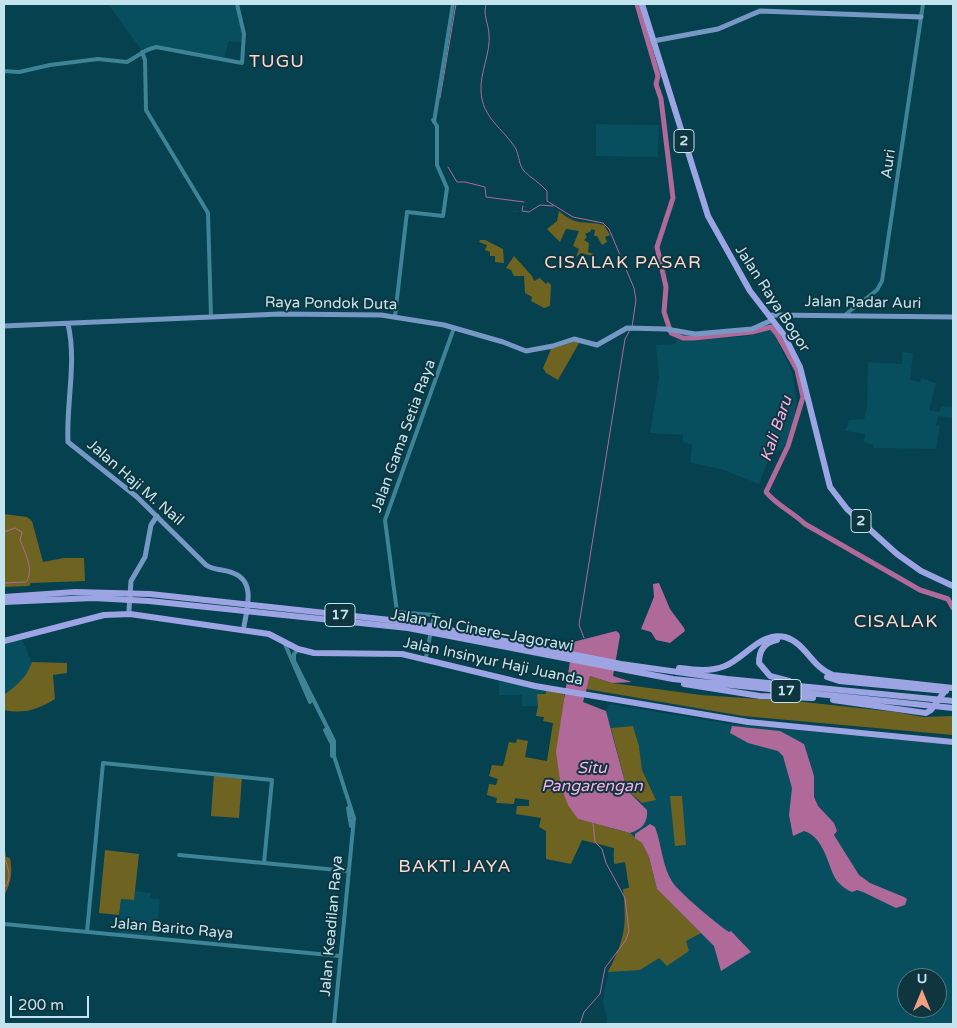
<!DOCTYPE html>
<meta charset="utf-8">
<style>
body{margin:0}
#map{position:relative;width:957px;height:1028px;overflow:hidden;background:#05414f;font-family:"Varela Round",sans-serif}
canvas{display:block}
.frame{position:absolute;inset:0;border:5px solid #c3e4ef;pointer-events:none}
.north{position:absolute;left:897px;top:968px;width:50px;height:50px;box-sizing:border-box;background:#0f353f;border:1px solid #577b85;border-radius:50%;rotate:0deg;font-size:14px;font-weight:700;line-height:20px;text-align:center;color:#c3e4ef}
.north::after{content:'';display:block;margin:auto;width:18px;height:22px;background:#f39f83;clip-path:polygon(50% 0,100% 100%,50% 72%,0 100%)}
.scale{position:absolute;left:10px;top:996px;width:79px;height:22px;box-sizing:border-box;border:2px solid #c3e4ef;border-top:0;padding-left:6px;font-size:15px;line-height:18px;white-space:nowrap;color:#c3e4ef;-webkit-text-stroke:4px #0f353f;paint-order:stroke}
</style>
<div id="map">
<canvas width="957" height="1028"></canvas>
<div class="frame"></div>
<div class="north">U</div>
<div class="scale">200 m</div>
</div>
<script>
const context = document.querySelector('canvas').getContext('2d');
context.lineJoin = 'round';
function fill(path, color) { context.fillStyle = color; context.fill(path, 'evenodd'); }
function stroke(path, color, width, dash) { context.strokeStyle = color; context.lineWidth = width; context.lineCap = dash ? 'butt' : 'round'; context.setLineDash(dash || []); context.stroke(path); }
function drawText(font, color, halo, rows, align = 'center') {
  context.font = font + ' "Varela Round",sans-serif'; context.lineWidth = 4; context.setLineDash([]); context.textBaseline = 'middle'; context.strokeStyle = halo; context.fillStyle = color; for (const [text, x, y, turn = 0] of rows) {
    context.save(); context.translate(x, y); context.rotate((+turn || 0) * Math.PI / 180); context.textAlign = isNaN(turn) ? turn : align; if (halo) context.strokeText(text, 0, 0); context.fillText(text, 0, 0); context.restore();
  }
}
fill(new Path2D(`
 M108,4H237L244,42L229,41L224,58L157,48L143,52Z
 M596,124L659,125L658,157L596,156Z
 M769,330L774,334L792,372L797,402L792,426L783,449L770,456L759,484L721,469L690,463L692,445L683,442V435L650,433L659,377L656,345L676,344V340H701L755,335Z
 M902,352L913,353L910,380L920,382L922,378L936,383L929,410L939,412L941,406L953,407V418L938,416L936,425L940,426L936,449L873,448V445L864,442L865,434L845,431L849,420L864,419L867,406L868,362L902,364Z
 M21,638L32,662L29,671L17,685L4,695V642Z
 M499,678L546,689V694L538,706H522V695H499Z
 M609,704L730,724L944,744L953,747V1024H606L607,1019L603,1001L608,972L618,953L626,929L623,889L629,888L625,862L614,864L612,856L614,848L647,811L642,803L656,799L642,770L639,746L633,726L611,728L606,711ZM907,978H937V1008H907Z
 M135,891L151,893L150,898L160,899L157,937L118,933L121,899L134,900Z`), '#074e5f');
fill(new Path2D(`
 M559,211C577,227 583,220 604,225L610,235L605,237L607,242L602,245L597,236H594L595,230L591,229V231L585,234L587,237L584,240L589,243L588,252L594,254L592,256L581,253L576,257L579,249L573,246L579,231L566,229L560,242L547,229L557,221Z
 M480,240H485L503,249L504,263L495,262V256H490V252L485,250L487,245L479,242Z
 M514,256L532,276L534,281L540,278L546,284L548,282L551,285L550,306L544,308L531,301L532,297L525,293L524,276H514L511,270L506,268Z
 M576,341L579,343L558,380L546,373L543,368L551,349Z
 M4,514L27,517L32,521L43,562L64,558H84L85,581L31,583L29,586L4,587Z
 M32,662L67,663V673L53,675L55,699C37,710 24,714 4,710V695C16,686 27,677 32,662Z
 M590,676L612,683L701,695L804,702L895,712L923,717L953,716V735L743,716L586,689Z
 M546,689L564,693L578,819L630,833L642,843L649,857L657,889L701,933L686,941L689,951L667,966L659,958L640,970L608,972C625,939 627,926 623,889L629,888L625,862L614,864V848L582,840L571,864L546,859V831L539,827L541,818L516,814L517,806H529V800L515,798L514,804L496,803L497,798L487,795L489,784L496,785L498,779L489,776L492,765L503,766L509,742L516,743L517,739L528,741L525,757L547,761L553,723L543,721L544,717L536,716L538,706L537,694H546Z
 M633,726L639,746L642,770L656,800L642,803L627,790L611,728Z
 M214,774L242,777L239,818L211,816Z
 M670,796H682L686,845L675,846Z
 M4,843L6,857L10,858C13,872 11,883 4,896Z
 M105,850L139,854L134,900L121,899L119,915L99,913Z`), '#6f6322');
fill(new Path2D(`
 M659,583L670,609L684,628L685,631L670,643L656,640L651,632L641,629L654,597L653,584Z
 M616,631L619,633L620,636L613,676L632,682L612,683L590,676L583,702L606,711L627,790L647,810C648,823 642,829 630,833L578,819L568,805L561,787L556,752L573,642Z
 M732,726L780,731L804,744L814,776V797L818,806L834,823L837,831L834,835L859,875L870,883L904,897L907,899L905,905L896,908L863,892L857,890L852,892C845,889 837,883 834,876C827,861 823,837 804,831L793,836L789,815L792,788L783,756L778,751L748,743L730,733Z
 M650,824L655,827C662,845 662,867 673,883C679,892 719,926 729,932L731,931L751,952L721,971L714,946L657,889L649,857L642,843L635,838V834Z`), '#b06a9a');
stroke(new Path2D(`
 M486,4C483,16 488,22 489,34C491,52 480,72 481,91C482,118 503,128 516,149C519,156 519,165 524,171C531,178 540,183 547,191V201L573,217L603,223L609,229L634,288L636,300L632,327
 M440,98L456,4
 M448,167L457,182H465L485,187L486,197L524,202
 M523,206L522,211L529,212L540,205L553,206
 M4,532L15,528L22,532L20,540C24,551 35,570 26,582L4,583
 M584,638L579,625L625,339L630,330
 M4,857C8,867 13,879 4,888
 M580,1024L584,1012L600,994L605,968L626,940L629,931L625,898L606,863L602,849L595,842L593,822`), '#b06a9a', 1);
stroke(new Path2D(`
 M637,4L658,76L656,84L661,99L673,198L657,247L666,287L664,312L671,333L683,338H694L752,332L771,327L777,334L797,370L803,397L788,446L766,492C775,504 794,513 805,524L920,590L948,599L953,608`), '#b06a9a', 5);
stroke(new Path2D(`
 M142,52L145,60L146,110L208,213L211,317
 M4,71L19,72L50,65L98,59L127,62L147,50L156,47L242,63L244,34L237,4
 M434,122L453,4
 M846,314L877,290L882,281L923,4
 M395,316L407,212L443,216L447,188L437,165V126L433,120
 M284,642L310,702
 M298,649L294,654V661L334,741V756L354,818L334,1024
 M426,657L434,615L397,612L385,520L454,328
 M325,730L332,744V756
 M348,808L351,826
 M179,855L348,871
 M4,924L340,956
 M87,932L103,763L272,780L264,863`), '#3e8396', 4);
stroke(new Path2D(`
 M653,41L718,29L760,11L921,17
 M772,315L953,317
 M68,324C77,362 66,403 68,442L137,497L206,565C215,571 224,569 233,573C256,581 247,609 244,626
 M4,326L280,314L381,315L444,325L503,342L526,351L553,346L574,339L597,345L627,328L666,329L695,334L752,329L772,320
 M129,610L131,581L145,557L151,525L157,516`), '#7797c5', 5);
stroke(new Path2D(`
 M642,4L708,216L750,291L784,335L800,367L830,487L847,509L897,554L921,571L953,586
 M4,597L75,592L150,594L409,622L621,664L727,679L953,701
 M4,602L93,598L149,601L408,628L673,679L953,708
 M777,640C765,642 759,650 759,663L770,676L789,681
 M4,641L104,615L130,614L269,634L298,649L314,653L402,654L535,686L748,722L953,742
 M679,668C695,670 710,672 725,666C745,658 761,631 785,637C806,643 812,668 833,675L953,688
 M827,677L839,681L946,691
 M684,684L760,696L813,698
 M833,700L926,713L931,710L945,691`), '#9da4e4', 6);
for (const [x, y, w] of [
 [684,141,20],
 [861,521,20],
 [340,615,30],
 [786,691,30]
]) { const box = new Path2D(); box.roundRect(x - w / 2, y - 11.5, w, 23, 4); context.fillStyle = '#0f353f'; context.fill(box); stroke(box, '#c3e4ef', 1); }
drawText('bold 14px', '#c3e4ef', null, [
 ["2",684,141],
 ["2",861,521],
 ["17",340,615],
 ["17",786,691]
]);
drawText('15px', '#c3e4ef', '#0f353f', [
 ["Auri",889,164,-82],
 ["Jalan Raya Bogor",772,299,57],
 ["Jalan Radar Auri",863,303,1],
 ["Raya Pondok Duta",331,304,1],
 ["Jalan Gama Setia Raya",404,436,-70],
 ["Jalan Haji M. Nail",135,483,41],
 ["Jalan Tol Cinere–Jagorawi",482,631,10],
 ["Jalan Insinyur Haji Juanda",493,662,12],
 ["Jalan Keadilan Raya",332,926,-85],
 ["Jalan Barito Raya",172,929,5]
]);
drawText('italic 16px', '#fdafe4', '#0f353f', [
 ["Kali Baru",777,429,-71],
 ["Situ",592,769],
 ["Pangarengan",592,787]
]);
context.letterSpacing = '1px';
drawText('18px', '#fad9ce', '#0f353f', [
 ["TUGU",277,62],
 ["CISALAK PASAR",623,263],
 ["CISALAK",896,622],
 ["BAKTI JAYA",455,867]
]);
context.letterSpacing = '0px';
</script>
